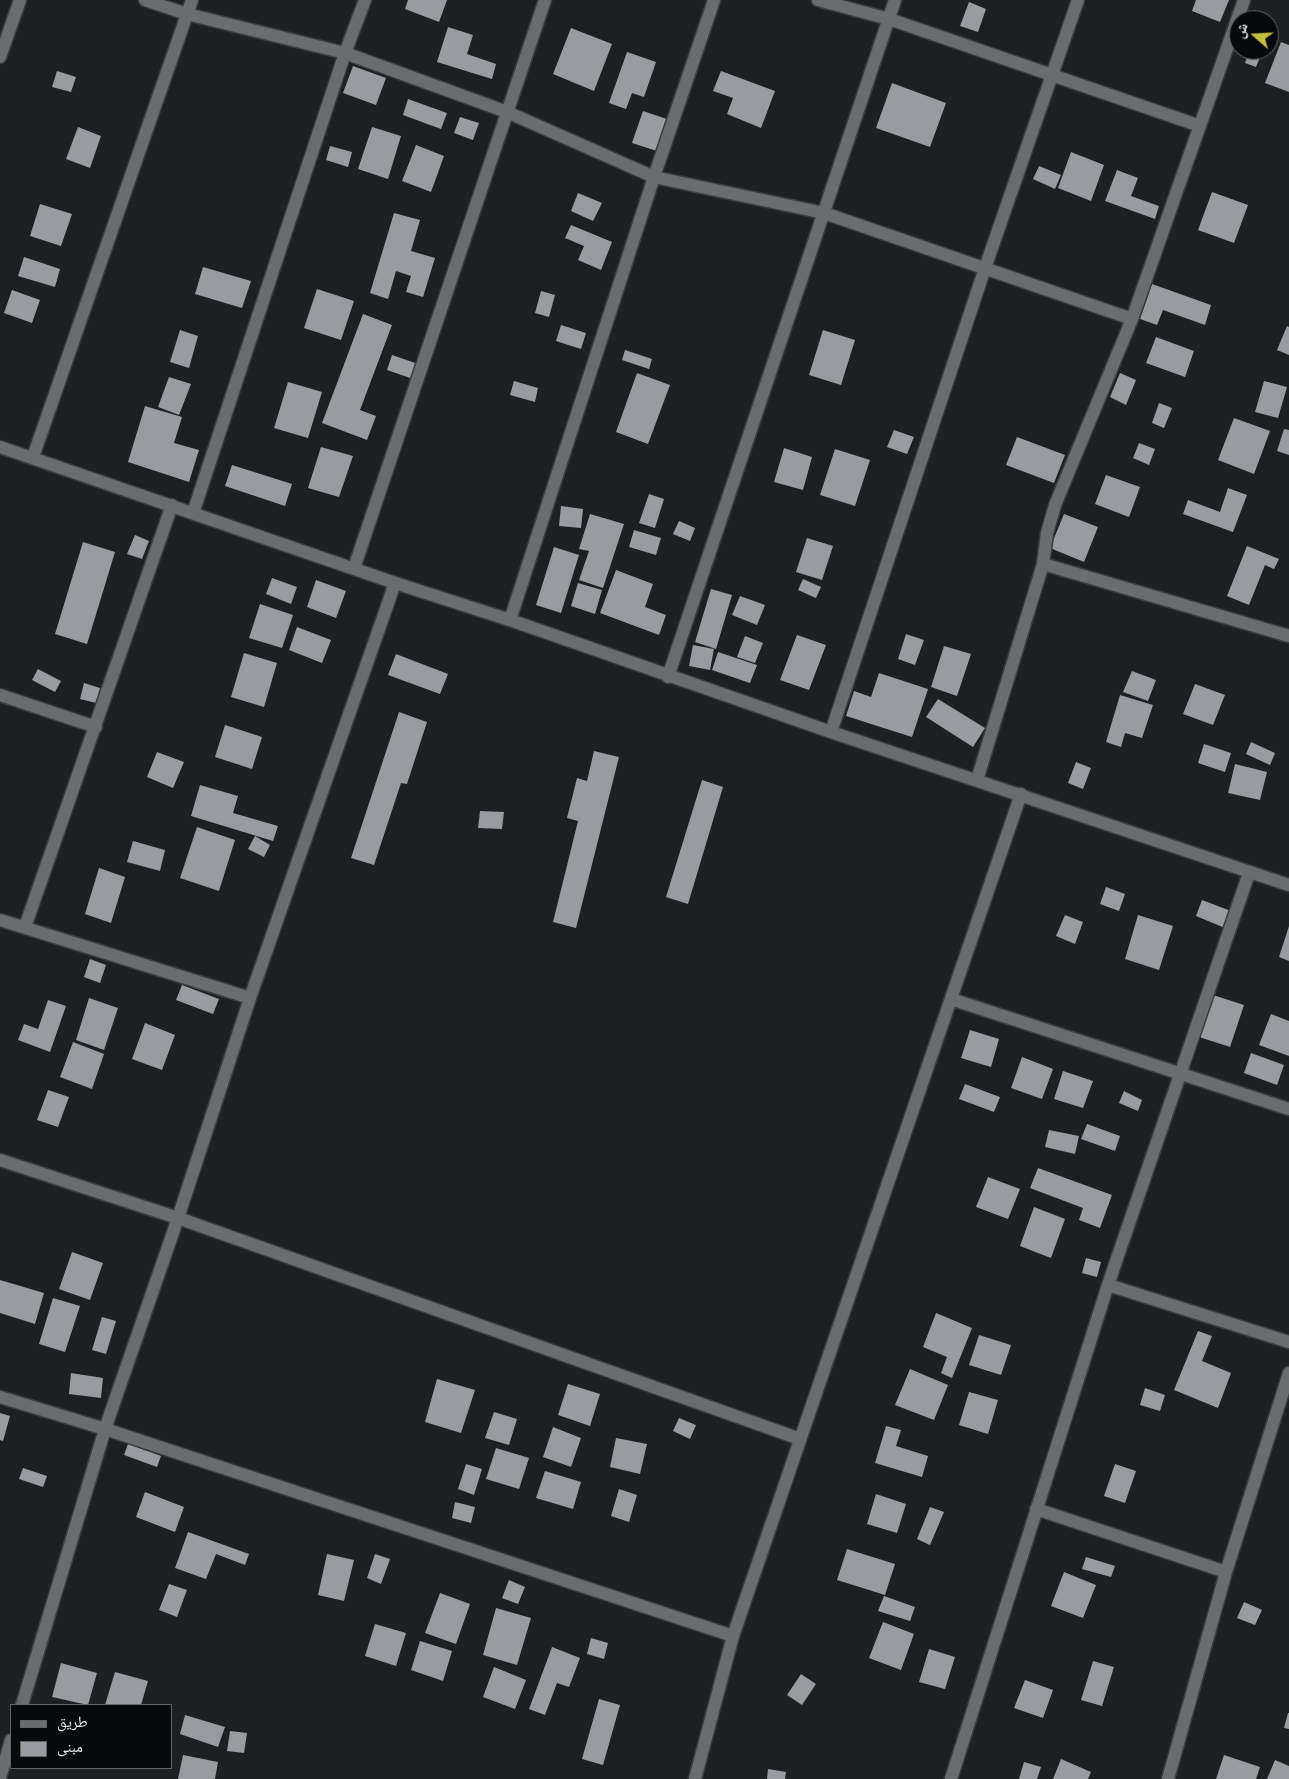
<!DOCTYPE html>
<meta charset="utf-8">
<style>
body{margin:0}
#map{position:relative;width:1289px;height:1779px;overflow:hidden;background:#1d1f23;font-family:Arial,"Noto Naskh Arabic",sans-serif}
canvas{display:block}
.legend{position:absolute;left:10px;top:1704px;width:162px;height:65px;box-sizing:border-box;background:#08090b;border:1px solid #626466;margin:0;padding:6px 9px;list-style:none;font-size:15px;color:#eaecee}
.legend li{display:flex;align-items:center;gap:10px;height:25px}
.legend b{width:25px;border:1px solid #626466}
.north{position:absolute;left:1229px;top:10px;width:50px;height:50px;box-sizing:border-box;background:#08090b;border:1px solid #626466;border-radius:50%;rotate:289deg;font-size:14px;font-weight:700;line-height:20px;text-align:center;color:#eaecee}
.north::after{content:'';display:block;margin:auto;width:18px;height:22px;background:#c1be40;clip-path:polygon(50% 0,100% 100%,50% 72%,0 100%)}
</style>
<div id="map">
<canvas width="1289" height="1779"></canvas>
<ul class="legend">
<li><b style="height:6px;background:#6b6c6e"></b>طريق</li>
<li><b style="height:14px;background:#989ca0"></b>مبنى</li>
</ul>
<div class="north">ش</div>
</div>
<script>
const context = document.querySelector('canvas').getContext('2d');
context.lineJoin = 'round';
function fill(path, color) { context.fillStyle = color; context.fill(path, 'evenodd'); }
function stroke(path, color, width, dash) { context.strokeStyle = color; context.lineWidth = width; context.lineCap = dash ? 'butt' : 'round'; context.setLineDash(dash || []); context.stroke(path); }
fill(new Path2D(`
 M408,0H447L439,22L405,9Z
 M1196,0H1229L1220,22L1192,11Z
 M969,2L986,9L978,32L960,26Z
 M448,27L473,35L467,54L496,64L492,79L437,62Z
 M571,28L612,44L594,91L553,74Z
 M1281,42L1289,45V92L1265,83Z
 M1250,50H1263L1256,67L1245,63Z
 M627,52L656,62L644,97L632,93L626,109L609,103Z
 M353,66L386,78L376,105L343,93Z
 M57,71L76,77L71,92L52,87Z
 M721,71L775,91L761,128L727,114L733,98L713,91Z
 M892,83L946,103L930,147L876,128Z
 M408,99L447,113L441,129L403,115Z
 M643,111L670,120L660,152L632,143Z
 M460,117L479,123L473,140L454,133Z
 M78,127L101,136L90,168L66,159Z
 M372,127L401,136L388,179L358,169Z
 M416,145L444,156L431,192L402,181Z
 M330,146L352,152L348,167L326,160Z
 M1071,152L1104,165L1091,201L1058,188Z
 M1039,166L1061,175L1055,189L1033,179Z
 M1117,170L1138,178L1131,196L1159,206L1155,219L1105,201Z
 M1212,192L1248,205L1234,243L1198,230Z
 M578,193L602,203L593,221L571,211Z
 M40,204L72,214L61,246L30,236Z
 M394,213L420,220L411,251L435,258L423,297L406,292L411,276L396,271L388,299L370,293Z
 M571,225L612,242L601,270L578,260L584,246L565,238Z
 M24,257L60,269L55,287L18,276Z
 M203,267L251,281L242,308L195,294Z
 M1152,284L1211,305L1205,325L1163,310L1157,325L1140,319Z
 M317,289L354,301L341,340L304,328Z
 M12,290L40,300L32,323L4,313Z
 M541,291L555,295L549,317L535,313Z
 M363,314L392,325L360,410L376,416L367,440L322,423Z
 M561,325L586,333L581,349L556,341Z
 M1287,326L1289,327V355L1277,350Z
 M180,330L198,336L189,368L170,362Z
 M823,330L855,340L841,385L809,375Z
 M1156,337L1194,351L1185,377L1146,363Z
 M625,350L652,359L649,369L622,360Z
 M392,355L418,364L413,379L387,370Z
 M637,373L670,385L648,444L616,432Z
 M1120,373L1136,380L1126,405L1110,397Z
 M169,377L191,384L179,415L158,407Z
 M514,381L538,388L535,402L510,395Z
 M1264,381L1287,387L1278,418L1255,412Z
 M288,382L322,392L308,438L274,428Z
 M1159,403L1172,408L1164,428L1152,423Z
 M145,406L182,417L174,443L199,450L189,482L128,462Z
 M1234,418L1270,431L1254,474L1218,460Z
 M1284,429L1289,430V455L1277,451Z
 M894,430L914,437L907,454L887,447Z
 M1017,437L1065,455L1054,483L1006,465Z
 M1139,443L1155,449L1149,465L1133,458Z
 M321,447L353,456L339,497L308,488Z
 M784,448L812,457L803,490L774,482Z
 M835,449L870,460L855,506L820,495Z
 M232,465L292,484L285,506L225,486Z
 M1106,475L1140,487L1129,517L1095,504Z
 M1228,488L1247,495L1233,532L1183,514L1188,500L1220,512Z
 M649,494L664,499L655,528L639,523Z
 M561,506L583,509L581,528L559,526Z
 M590,514L624,524L603,588L579,580L589,551L579,549Z
 M1064,514L1098,527L1084,562L1050,548Z
 M679,521L695,528L690,541L673,534Z
 M634,530L661,538L656,555L629,547Z
 M135,535L149,541L142,559L127,554Z
 M807,538L833,546L822,580L796,572Z
 M83,542L115,552L87,644L55,634Z
 M1247,546L1279,559L1274,569L1265,565L1249,605L1227,596Z
 M554,547L579,555L561,613L536,605Z
 M616,570L653,584L645,607L666,615L659,635L600,613Z
 M272,578L297,587L291,604L266,594Z
 M803,579L821,587L816,598L798,590Z
 M316,580L346,591L336,618L307,607Z
 M578,583L602,590L595,614L571,606Z
 M711,589L732,595L716,649L695,642Z
 M740,596L765,605L757,625L732,615Z
 M260,604L293,615L282,648L249,638Z
 M297,627L331,640L322,663L289,650Z
 M906,634L924,640L915,665L898,659Z
 M797,635L826,645L809,690L780,680Z
 M745,636L763,643L755,663L737,657Z
 M693,645L714,649L710,670L689,666Z
 M944,646L971,654L957,696L931,687Z
 M718,652L757,665L750,683L712,670Z
 M244,653L277,663L264,707L231,697Z
 M396,654L448,674L440,694L388,675Z
 M38,669L61,681L55,692L32,680Z
 M1132,671L1156,680L1148,701L1123,692Z
 M879,673L928,689L912,737L846,716L854,691L871,697Z
 M84,683L100,688L96,703L80,699Z
 M1195,684L1225,695L1213,725L1183,714Z
 M1120,695L1153,705L1142,738L1125,733L1121,747L1106,742Z
 M938,699L985,728L973,747L926,717Z
 M399,712L427,722L407,784L401,783L374,865L351,858Z
 M225,725L262,737L252,769L215,757Z
 M1251,742L1275,753L1270,765L1246,754Z
 M1204,744L1231,753L1225,772L1198,763Z
 M594,751L619,757L576,928L553,922L578,821L567,818L577,778L587,781Z
 M157,752L184,762L173,788L147,777Z
 M1076,762L1091,768L1083,789L1068,783Z
 M1235,764L1267,772L1260,800L1228,793Z
 M702,780L723,787L688,904L666,897Z
 M200,785L238,796L233,813L278,826L273,841L191,816Z
 M480,811L504,812L502,829L478,828Z
 M197,827L235,840L219,891L180,878Z
 M255,836L270,845L264,857L248,849Z
 M133,841L165,850L160,871L127,862Z
 M99,868L125,877L111,923L85,914Z
 M1106,887L1125,894L1119,911L1100,904Z
 M1202,900L1231,911L1225,928L1196,916Z
 M1065,915L1083,922L1075,944L1056,936Z
 M1138,915L1173,926L1159,970L1125,959Z
 M1289,926V961L1279,957Z
 M90,959L106,965L100,983L84,977Z
 M182,985L219,999L213,1014L176,1000Z
 M1210,994L1244,1005L1230,1047L1196,1036Z
 M89,998L118,1008L104,1050L76,1040Z
 M48,1000L66,1006L50,1052L18,1040L24,1024L38,1029Z
 M1271,1014L1289,1021V1056L1259,1045Z
 M145,1023L175,1035L162,1070L132,1059Z
 M970,1030L999,1039L991,1067L961,1058Z
 M73,1042L104,1054L92,1089L60,1077Z
 M1251,1053L1284,1065L1277,1085L1244,1073Z
 M1022,1057L1053,1069L1042,1099L1011,1088Z
 M1063,1071L1093,1081L1083,1108L1054,1099Z
 M965,1084L1000,1097L994,1112L959,1099Z
 M48,1090L69,1097L58,1127L37,1120Z
 M1124,1091L1142,1100L1138,1111L1119,1103Z
 M1087,1124L1120,1136L1115,1151L1081,1139Z
 M1049,1130L1079,1136L1075,1154L1045,1147Z
 M1038,1168L1112,1195L1100,1228L1079,1220L1083,1208L1030,1188Z
 M988,1177L1020,1189L1008,1219L976,1207Z
 M1034,1207L1065,1219L1051,1258L1020,1246Z
 M72,1252L103,1263L90,1300L59,1289Z
 M1086,1258L1101,1262L1097,1277L1082,1273Z
 M0,1280L44,1293L35,1324L0,1313Z
 M53,1298L80,1306L65,1352L39,1344Z
 M936,1313L972,1328L952,1378L941,1373L947,1357L923,1347Z
 M102,1317L116,1321L106,1354L92,1350Z
 M1198,1331L1212,1336L1202,1361L1231,1373L1218,1408L1174,1390Z
 M979,1335L1011,1345L1001,1375L969,1365Z
 M910,1369L948,1385L934,1420L895,1405Z
 M71,1373L103,1378L101,1398L69,1394Z
 M437,1379L475,1390L461,1433L425,1422Z
 M568,1384L600,1394L590,1426L558,1415Z
 M1145,1388L1165,1395L1160,1411L1140,1405Z
 M969,1392L998,1400L988,1434L959,1425Z
 M494,1412L517,1419L509,1445L485,1438Z
 M0,1413L10,1416L3,1441L0,1440Z
 M679,1418L696,1425L690,1439L673,1431Z
 M886,1426L901,1430L896,1446L928,1456L922,1477L875,1463Z
 M553,1427L581,1438L571,1467L543,1457Z
 M616,1438L647,1444L640,1474L610,1467Z
 M128,1444L161,1456L157,1467L124,1455Z
 M496,1448L529,1458L519,1489L486,1479Z
 M466,1464L482,1469L474,1495L458,1489Z
 M1115,1464L1136,1471L1125,1503L1104,1496Z
 M23,1468L47,1476L43,1487L19,1479Z
 M545,1471L581,1482L573,1509L536,1498Z
 M619,1489L637,1495L629,1522L611,1516Z
 M145,1492L184,1507L175,1532L136,1517Z
 M876,1494L906,1504L897,1533L867,1524Z
 M455,1502L475,1507L471,1523L452,1518Z
 M930,1507L944,1512L930,1545L917,1539Z
 M188,1532L249,1554L245,1565L216,1554L206,1579L175,1568Z
 M847,1549L895,1564L885,1595L837,1580Z
 M327,1554L354,1560L344,1601L318,1595Z
 M375,1554L390,1559L381,1584L367,1578Z
 M1086,1557L1115,1566L1111,1577L1082,1569Z
 M1064,1572L1096,1585L1083,1618L1051,1606Z
 M509,1580L525,1587L518,1604L502,1598Z
 M169,1584L187,1590L177,1617L159,1610Z
 M440,1593L470,1604L456,1644L425,1633Z
 M884,1596L915,1607L910,1621L878,1611Z
 M1244,1602L1262,1610L1255,1625L1237,1618Z
 M496,1608L531,1618L517,1665L483,1655Z
 M883,1622L914,1634L901,1670L869,1658Z
 M375,1624L406,1633L396,1666L365,1656Z
 M591,1638L608,1643L604,1659L587,1654Z
 M420,1641L452,1651L443,1681L411,1670Z
 M552,1647L580,1658L569,1687L557,1683L545,1715L529,1709Z
 M929,1649L955,1657L945,1689L919,1682Z
 M1093,1661L1114,1667L1102,1706L1081,1700Z
 M61,1663L97,1673L88,1705L52,1697Z
 M494,1667L526,1680L515,1709L483,1697Z
 M115,1672L148,1681L141,1705H105Z
 M801,1674L816,1684L802,1705L787,1695Z
 M1025,1680L1053,1690L1043,1718L1014,1708Z
 M599,1699L620,1705L603,1765L582,1759Z
 M1288,1713H1289V1729L1284,1728Z
 M185,1715L225,1727L218,1747L180,1734Z
 M230,1731L247,1733L244,1753L227,1751Z
 M183,1755L218,1762L215,1779H178Z
 M1224,1755L1260,1767L1256,1779H1216Z
 M1061,1759L1091,1772L1088,1779H1053Z
 M1275,1760L1289,1766V1779H1267Z
 M1024,1762L1041,1767L1037,1779H1019Z
 M768,1769L786,1772L785,1779H767Z`), '#989ca0');
const minor = new Path2D(`
 M145,0L187,14L345,53L507,112L654,177L824,213L1132,319
 M818,0L889,19L1200,126
 M0,57L20,0
 M0,447L395,583L510,620L831,732L1289,885
 M33,457L192,0
 M193,513L345,53L365,0
 M1043,564L1289,636
 M354,568L545,0
 M510,620L654,177L714,0
 M668,677L895,0
 M0,695L96,727
 M831,732L985,268L1078,0
 M977,780L1043,564L1047,533L1055,505L1132,319L1244,0
 M0,920L250,998
 M25,927L172,505
 M951,999L1289,1109
 M0,1160L178,1218L800,1439
 M1108,1285L1289,1342
 M0,1397L105,1429L733,1636
 M1036,1509L1226,1572
 M22,1705L105,1429L178,1218L250,998L395,583
 M0,1778L11,1740
 M695,1779L733,1636L1021,794
 M951,1779L1108,1285L1249,873
 M1168,1779L1226,1572L1289,1373`);
stroke(minor, '#3a3c3f', 15);
stroke(minor, '#6b6c6e', 12);
</script>
